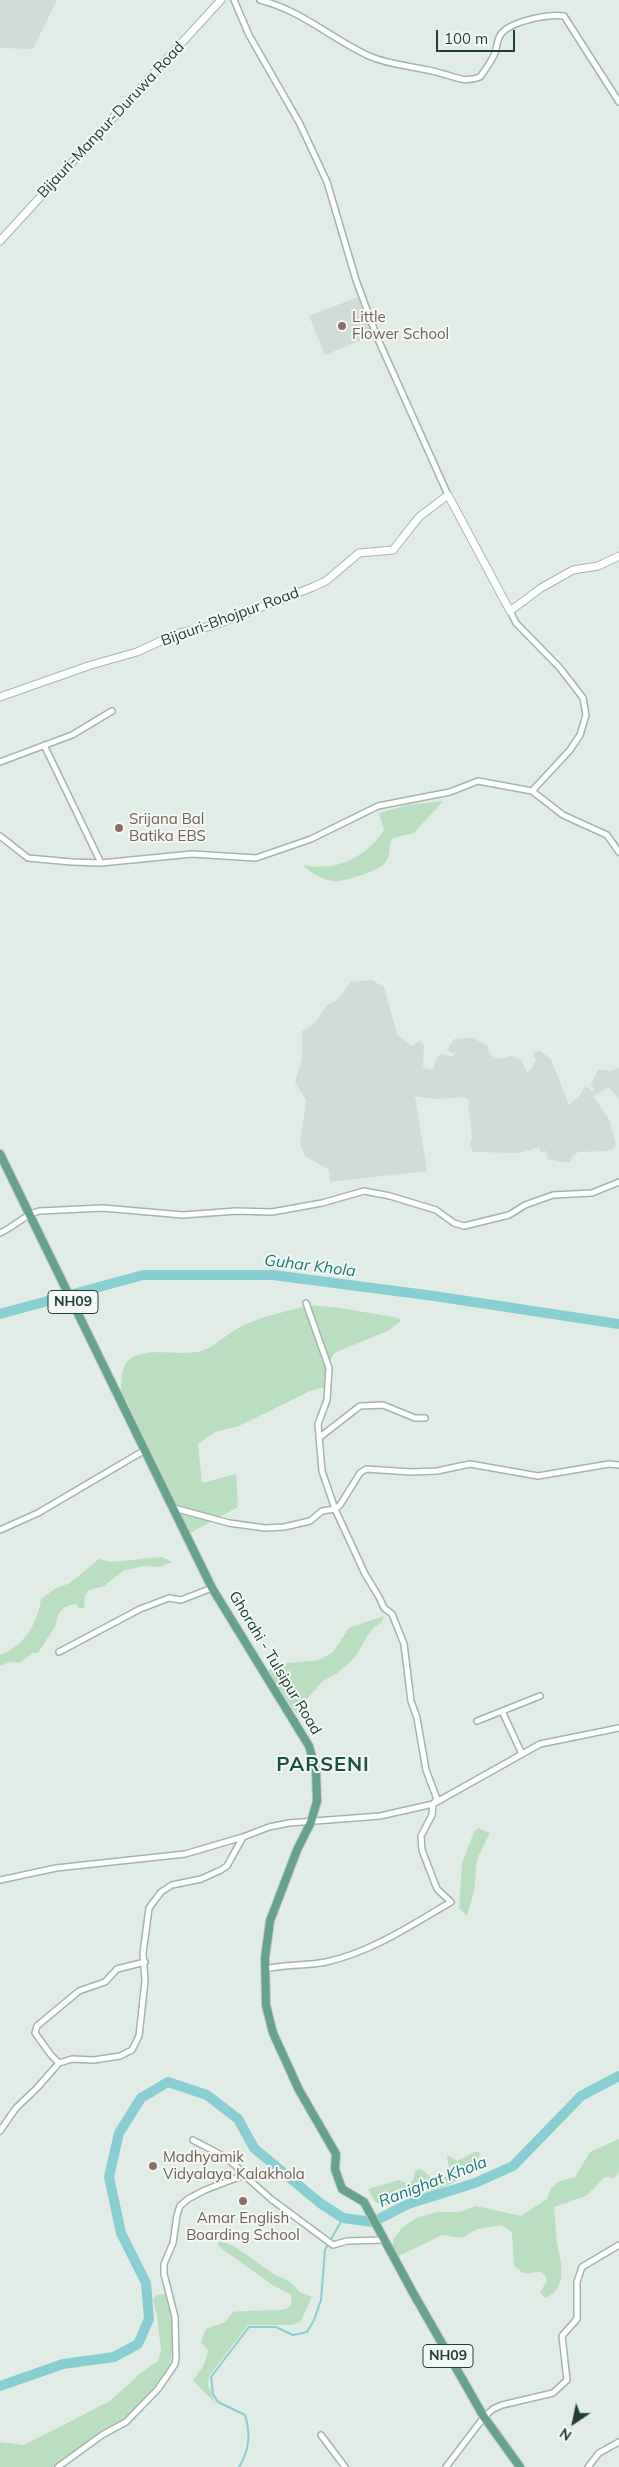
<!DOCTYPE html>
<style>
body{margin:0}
#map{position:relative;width:619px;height:2467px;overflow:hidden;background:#e2ece7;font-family:Mulish,sans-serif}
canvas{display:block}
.north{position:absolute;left:549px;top:2397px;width:50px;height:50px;-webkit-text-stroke:4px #f2f9f5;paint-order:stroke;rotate:214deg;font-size:14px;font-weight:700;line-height:20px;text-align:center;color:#213e33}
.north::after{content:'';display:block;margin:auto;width:18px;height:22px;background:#213e33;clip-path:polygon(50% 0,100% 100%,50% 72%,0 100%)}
.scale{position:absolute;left:436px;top:30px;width:79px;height:22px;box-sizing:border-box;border:2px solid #213e33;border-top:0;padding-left:6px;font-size:15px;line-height:18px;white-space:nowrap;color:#213e33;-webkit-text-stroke:4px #f2f9f5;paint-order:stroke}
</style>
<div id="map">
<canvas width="619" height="2467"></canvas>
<div class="north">N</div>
<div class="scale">100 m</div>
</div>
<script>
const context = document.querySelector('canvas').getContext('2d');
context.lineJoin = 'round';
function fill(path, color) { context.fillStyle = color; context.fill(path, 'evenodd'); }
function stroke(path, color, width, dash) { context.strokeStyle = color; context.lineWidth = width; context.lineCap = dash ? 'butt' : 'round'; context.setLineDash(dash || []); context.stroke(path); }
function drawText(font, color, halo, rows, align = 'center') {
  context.font = font + ' Mulish,sans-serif'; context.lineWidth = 4; context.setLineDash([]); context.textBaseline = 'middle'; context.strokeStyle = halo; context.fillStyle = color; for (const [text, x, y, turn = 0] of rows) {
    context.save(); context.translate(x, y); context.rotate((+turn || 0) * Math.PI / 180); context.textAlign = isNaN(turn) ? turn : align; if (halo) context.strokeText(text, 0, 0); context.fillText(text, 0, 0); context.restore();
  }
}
fill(new Path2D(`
 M0,0H57L33,49L0,48Z
 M358,297L374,335L325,355L309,316Z
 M372,980L384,987L397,1034L411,1046L420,1041L424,1045L423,1068L433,1070L437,1058L442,1054L451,1057L457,1052L450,1053L448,1049L454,1039L472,1038L487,1045L490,1054L497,1059L512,1056L521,1060L527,1072L530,1071L536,1060L533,1053L540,1051L551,1059L569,1105L581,1094L584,1087L589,1088L593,1092L594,1089L591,1085L598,1069L611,1071L619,1068V1100L609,1087L593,1096L610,1121L616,1145L613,1149L607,1151L579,1152L573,1155L570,1163L547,1159V1151L540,1152L539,1147L520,1153L473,1152L470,1145L472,1138L468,1100L465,1097L438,1099L415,1096L427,1171L330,1182L329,1170L305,1156L300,1144L306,1100L295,1082L302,1059V1031L314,1024L327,1005L337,1000L351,982Z`), '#d0dcd5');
fill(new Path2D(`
 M443,801L414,833L393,838C387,847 392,855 385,863C379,871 348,880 338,881C326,882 310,873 303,865C338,871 364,859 384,830L379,813L408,805Z
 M310,1305L341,1308L398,1318L401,1321L388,1331L336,1352C326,1361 330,1372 331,1385L310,1391L239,1426L215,1432L198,1444L202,1483L236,1474L238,1507L190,1533L121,1390C122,1380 121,1365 130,1359C147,1346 180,1357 201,1351C217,1346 229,1331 244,1325C264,1316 288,1311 310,1305Z
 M162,1557L172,1562L159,1567L143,1566L123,1571L104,1586L89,1590L85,1595L84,1608H79L76,1604C62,1606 58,1612 56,1625L38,1653H33L19,1663L9,1662L0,1666V1655C24,1647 38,1622 41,1599L56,1588L70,1583L99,1559L111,1562Z
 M384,1616L382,1622L374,1627L368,1635L356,1656L338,1673L323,1681L295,1712L268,1671L279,1664L319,1660L333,1652L349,1628Z
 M478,1828L490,1833L477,1859L474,1892L467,1916L459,1908L462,1863L474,1832Z
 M619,2139V2172L614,2178L605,2177L586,2196L554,2207C555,2219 556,2231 557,2242C560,2261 570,2288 545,2298L540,2292L547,2281C545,2266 533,2275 523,2273L514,2266L512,2233L502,2225L477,2229L462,2238L442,2235L399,2256L392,2247L394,2238L402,2228L416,2218L437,2212H460L476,2206L521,2216L547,2199L551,2188L558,2182L575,2177L590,2152Z
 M477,2151L480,2153L479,2157L462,2178L433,2193L414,2195L385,2205L375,2202L368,2189L399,2180L410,2184L414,2178L415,2170L421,2169L433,2179H444L449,2170L447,2155L457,2161Z
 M220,2241L234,2246L275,2275L289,2281L300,2292L312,2297L301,2321L293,2325H248L209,2376L208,2385L216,2404L193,2380C201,2370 206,2363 208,2350L201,2342L206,2329L225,2322L233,2312C243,2310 284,2311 286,2309C292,2306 292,2300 291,2295L271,2284L221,2248L217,2244Z
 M165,2294C176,2306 174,2357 168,2372L123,2421L99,2432L53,2467H0V2442L24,2445L110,2401L142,2372L158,2361L161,2351L157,2316L153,2299L157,2295Z`), '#badec0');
stroke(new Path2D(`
 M239,2467C249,2451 251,2433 245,2415L218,2402L213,2394L211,2377L249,2327H276L293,2335L307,2332L314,2320L321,2300L325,2250L343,2218`), '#88cfd3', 2);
stroke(new Path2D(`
 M0,1314L143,1275H273L434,1296L619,1324
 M0,2386L63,2364L114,2357L138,2344L149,2319L146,2283L121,2233L109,2177L119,2133L141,2098L168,2082L207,2095L238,2119L254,2148L320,2203L343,2218L373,2222L408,2204L475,2183L513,2166L581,2096L619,2076`), '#88cfd3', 10);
const street = new Path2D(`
 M234,0L249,35L300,124L327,182L356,280L377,337L448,495
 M260,0C301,10 332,39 369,56C392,66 416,66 440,73C456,77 464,83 480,77C486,69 491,62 495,53C497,47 497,39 501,34C511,21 548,14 564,16L619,102
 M510,611L516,623L560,668L583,698L586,715L580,735L570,750L532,791
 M44,745L101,863
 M0,762L72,735L112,711
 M0,836L28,858L72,862L101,863L192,854L256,858L311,839L378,806L450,792L478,781L532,791L563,815L607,835L619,852
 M0,1233C14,1227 24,1215 39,1211L103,1208L183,1215L236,1211L272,1212L322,1203L364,1191L390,1196L436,1210L454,1223L464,1226L509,1215L525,1205L553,1195L592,1193L619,1182
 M320,1437L360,1406L383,1405L415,1418H425
 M174,1508L229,1523L265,1528L284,1527L310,1521L322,1511L335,1509L340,1505L360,1473L366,1469L411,1472L437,1471L470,1464L538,1476L609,1464L619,1465
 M0,1530L38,1513L145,1450
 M59,1652L140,1609L169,1598L181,1600L212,1588
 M502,1711L522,1754
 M477,1721L540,1696
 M0,1880L56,1868L185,1854L243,1837L269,1827L289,1823L380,1816L433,1804L540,1744L619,1728
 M265,1969C285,1964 306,1966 326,1962C372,1952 411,1925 451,1902L437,1889L422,1850L421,1836L432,1815L433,1804L437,1799L426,1770L417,1718L411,1701L404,1644L392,1614L384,1608L379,1597L365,1574L335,1509L322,1471L318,1424L327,1400L329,1368L306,1303
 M59,2063L51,2055L35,2033L37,2026L79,1991L105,1982L117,1969L145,1962
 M0,2131L16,2108L37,2088L59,2063L72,2059L94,2060L120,2056L132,2050L139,2036L145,1981L143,1953L149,1908L161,1892L172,1885L201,1879L221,1870L227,1866L243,1837
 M193,2140C211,2150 232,2158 244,2175
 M321,2435L345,2467
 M58,2467L102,2435L126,2422L158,2389L169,2373L175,2364L176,2357L175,2317L164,2274V2264L173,2243L177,2215L180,2206L188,2199L205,2190L244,2175L271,2199L333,2245L347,2241L383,2240
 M446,2467L484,2417L493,2409L502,2405L553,2393L567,2380L562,2336L577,2319V2282L582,2267L619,2245
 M588,2467L599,2453L619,2442`);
const secondary = new Path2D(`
 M0,241L221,0
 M0,697L91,665L137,652L176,634L215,625L313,587L326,581L359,553L393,550L419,517L448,495L510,611L541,588L573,570L598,566L619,556`);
const primary = new Path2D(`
 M0,1154L212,1588L309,1746L316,1771L317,1801L311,1822L297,1850L270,1921L265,1958L266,2005L273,2033L299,2090L336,2154L335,2169L342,2189L364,2202L412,2291L484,2417L520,2467`);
stroke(street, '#a4b4ad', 8);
stroke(secondary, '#a0b9ad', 9);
stroke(primary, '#c1c9c6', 10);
stroke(street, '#fff', 5);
stroke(secondary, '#fff', 7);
stroke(primary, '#65a38d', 8);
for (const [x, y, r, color] of [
 [342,326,5,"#8d6e63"],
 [119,828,5,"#8d6e63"],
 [153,2166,5,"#8d6e63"],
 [243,2201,5,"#8d6e63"]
]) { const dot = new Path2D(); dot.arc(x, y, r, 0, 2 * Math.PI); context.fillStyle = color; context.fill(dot); stroke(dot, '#f2f9f5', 2); }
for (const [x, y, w] of [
 [73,1302,50],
 [448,2356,50]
]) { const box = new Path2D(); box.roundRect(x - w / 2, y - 11.5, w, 23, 4); context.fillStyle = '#f2f9f5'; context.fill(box); stroke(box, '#213e33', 1); }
drawText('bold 14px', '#213e33', null, [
 ["NH09",73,1302],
 ["NH09",448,2356]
]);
drawText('15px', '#213e33', '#f2f9f5', [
 ["Bijauri-Manpur-Duruwa Road",111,120,-47],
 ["Bijauri-Bhojpur Road",230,617,-20],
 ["Ghorahi - Tulsipur Road",275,1663,59]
]);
drawText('15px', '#785e54', '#f2f9f5', [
 ["Little",352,317],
 ["Flower School",352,334],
 ["Srijana Bal",129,819],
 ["Batika EBS",129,836],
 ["Madhyamik",163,2157],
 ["Vidyalaya Kalakhola",163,2174],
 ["Amar English",243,2218,"center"],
 ["Boarding School",243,2235,"center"]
], 'left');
drawText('italic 16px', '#1a757c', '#f2f9f5', [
 ["Guhar Khola",310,1266,7],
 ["Ranighat Khola",433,2182,-21]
]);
context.letterSpacing = '1px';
drawText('bold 20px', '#1d513f', '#f2f9f5', [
 ["PARSENI",323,1765]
]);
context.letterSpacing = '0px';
</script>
